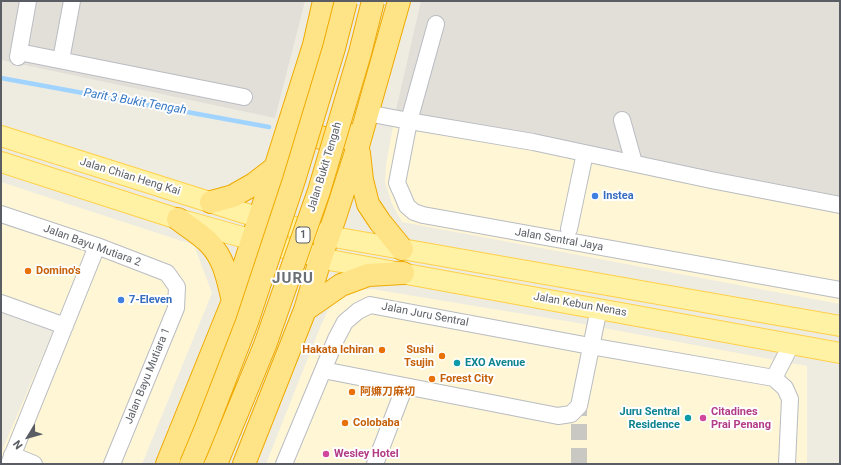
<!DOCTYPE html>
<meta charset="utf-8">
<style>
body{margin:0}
#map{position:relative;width:841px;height:465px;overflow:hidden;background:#eeece1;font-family:Roboto,sans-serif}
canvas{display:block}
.frame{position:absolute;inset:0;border:2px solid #5a5e64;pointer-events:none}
.north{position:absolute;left:8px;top:417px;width:40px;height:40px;-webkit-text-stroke:3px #fff;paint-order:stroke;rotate:233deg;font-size:11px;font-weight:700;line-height:16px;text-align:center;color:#5a5e64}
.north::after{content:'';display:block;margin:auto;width:14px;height:18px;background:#5a5e64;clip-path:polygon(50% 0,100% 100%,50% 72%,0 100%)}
</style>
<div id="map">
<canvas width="841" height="465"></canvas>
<div class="frame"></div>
<div class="north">N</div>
</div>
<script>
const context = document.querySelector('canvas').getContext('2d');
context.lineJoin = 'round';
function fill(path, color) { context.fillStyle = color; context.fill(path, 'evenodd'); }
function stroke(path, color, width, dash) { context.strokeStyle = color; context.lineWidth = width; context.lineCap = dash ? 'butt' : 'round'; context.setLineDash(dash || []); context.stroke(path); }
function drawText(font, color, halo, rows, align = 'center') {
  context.font = font + ' Roboto,"Noto Sans SC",sans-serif'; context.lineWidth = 4; context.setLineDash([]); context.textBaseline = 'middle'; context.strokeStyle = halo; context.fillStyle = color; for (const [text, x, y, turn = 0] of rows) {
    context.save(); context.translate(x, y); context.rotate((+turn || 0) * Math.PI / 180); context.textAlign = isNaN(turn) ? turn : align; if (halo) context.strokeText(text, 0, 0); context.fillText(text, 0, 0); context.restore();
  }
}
fill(new Path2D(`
 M396,110L840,196V304L402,222L392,204L385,182L386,165Z
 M1,182L194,245L212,293L142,464H1V453L53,331L1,312Z
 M372,289L572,322L807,366V464H266L319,330L328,310L341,297L357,290Z`), '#fff6d5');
fill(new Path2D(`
 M1,1H305L275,118L1,60Z
 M421,1H840V196L396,110Z`), '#e2dfd9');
stroke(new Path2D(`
 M1,78L269,127`), '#a0d4ff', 4.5);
stroke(new Path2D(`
 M579,464V406`), '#c9c8c2', 16, [16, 8]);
const minor = new Path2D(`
 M436,24L409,121L397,183L402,194L407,206L414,212L423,215L840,290
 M19,52L244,97
 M18,57L28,1
 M61,60L72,1
 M367,113L409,121L533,142L711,180L840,205
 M622,120L634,163
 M1,214L97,246L167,273L177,287L176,308L112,464
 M569,229L585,153
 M1,303L65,326
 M323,370L558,416L571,414L579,406L599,308
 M774,378L785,388L790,399L787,464
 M774,378L792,343
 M12,455L34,464
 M9,464L97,246
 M284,464L336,339L345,322L358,311L370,305L590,346L774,378
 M375,464L405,386`);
const major = new Path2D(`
 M1,136L260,218L328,236L840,326
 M1,162L178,219L253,240L335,261L840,353`);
const highway = new Path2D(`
 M299,116L303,127L321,138H347L353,135
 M359,153L362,180L368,204L380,222L402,249
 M211,202L233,196L254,184L276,167
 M178,219C187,226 203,236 210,244C225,260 228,281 233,301
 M305,310L341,285L368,275L403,273
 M167,464L233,301L314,45L324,1
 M244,464L305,310L321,257L335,217L358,146L399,1`);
stroke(minor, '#b9bcc2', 18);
stroke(major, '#ffd049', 22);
stroke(highway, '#efaa00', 24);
stroke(minor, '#fff', 16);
stroke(major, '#fff2a5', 20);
stroke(highway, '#ffe387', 22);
const highwayBridge = new Path2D(`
 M191,464L206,428L247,322L294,180L334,48L346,1
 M216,464L265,345L319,191L360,53L373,1`);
stroke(highwayBridge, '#efaa00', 24, []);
stroke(highwayBridge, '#ffe387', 22);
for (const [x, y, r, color] of [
 [595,196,4,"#3f7fe0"],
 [28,271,4,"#e8710a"],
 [121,300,4,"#3f7fe0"],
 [382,350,4,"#e8710a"],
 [442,356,4,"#e8710a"],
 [457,363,4,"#0f9aa8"],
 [432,379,4,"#e8710a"],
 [352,392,4,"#e8710a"],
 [688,418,4,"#0f9aa8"],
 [703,418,4,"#d1479c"],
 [345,423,4,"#e8710a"],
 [326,454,4,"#d1479c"]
]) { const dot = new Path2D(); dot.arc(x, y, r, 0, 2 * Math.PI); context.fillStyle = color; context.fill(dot); stroke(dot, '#fff', 1.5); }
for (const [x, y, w] of [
 [303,235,14]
]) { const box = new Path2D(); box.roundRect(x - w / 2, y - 8, w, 16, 3); context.fillStyle = '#fff'; context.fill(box); stroke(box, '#5a5e64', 1); }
drawText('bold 10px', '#5a5e64', null, [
 ["1",303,235]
]);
drawText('11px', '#5a5e64', '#fff', [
 ["Jalan Bukit Tengah",325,167,-73],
 ["Jalan Chian Heng Kai",130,177,17],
 ["Jalan Sentral Jaya",559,240,10],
 ["Jalan Bayu Mutiara 2",92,246,20],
 ["Jalan Kebun Nenas",580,305,10],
 ["Jalan Juru Sentral",425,315,11],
 ["Jalan Bayu Mutiara 1",148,376,-68]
]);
drawText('bold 11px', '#366cbe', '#fff', [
 ["Instea",603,196],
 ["7-Eleven",129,300]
], 'left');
drawText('bold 11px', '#c56008', '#fff', [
 ["Domino's",36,271],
 ["Hakata Ichiran",374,350,"right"],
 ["Sushi",434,350,"right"],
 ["Tsujin",434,363,"right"],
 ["Forest City",440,379],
 ["阿嫲刀麻切",360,392],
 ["Colobaba",353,423]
], 'left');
drawText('bold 11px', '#0d838f', '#fff', [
 ["EXO Avenue",465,363],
 ["Juru Sentral",680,412,"right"],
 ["Residence",680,425,"right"]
], 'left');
drawText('bold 11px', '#b23c85', '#fff', [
 ["Citadines",711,412],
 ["Prai Penang",711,425],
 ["Wesley Hotel",334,454]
], 'left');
drawText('italic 12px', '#3578c5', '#fff', [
 ["Parit 3 Bukit Tengah",135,102,10]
]);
context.letterSpacing = '1px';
drawText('bold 15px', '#6b7076', '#fff', [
 ["JURU",293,279]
]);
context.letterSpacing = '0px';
</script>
